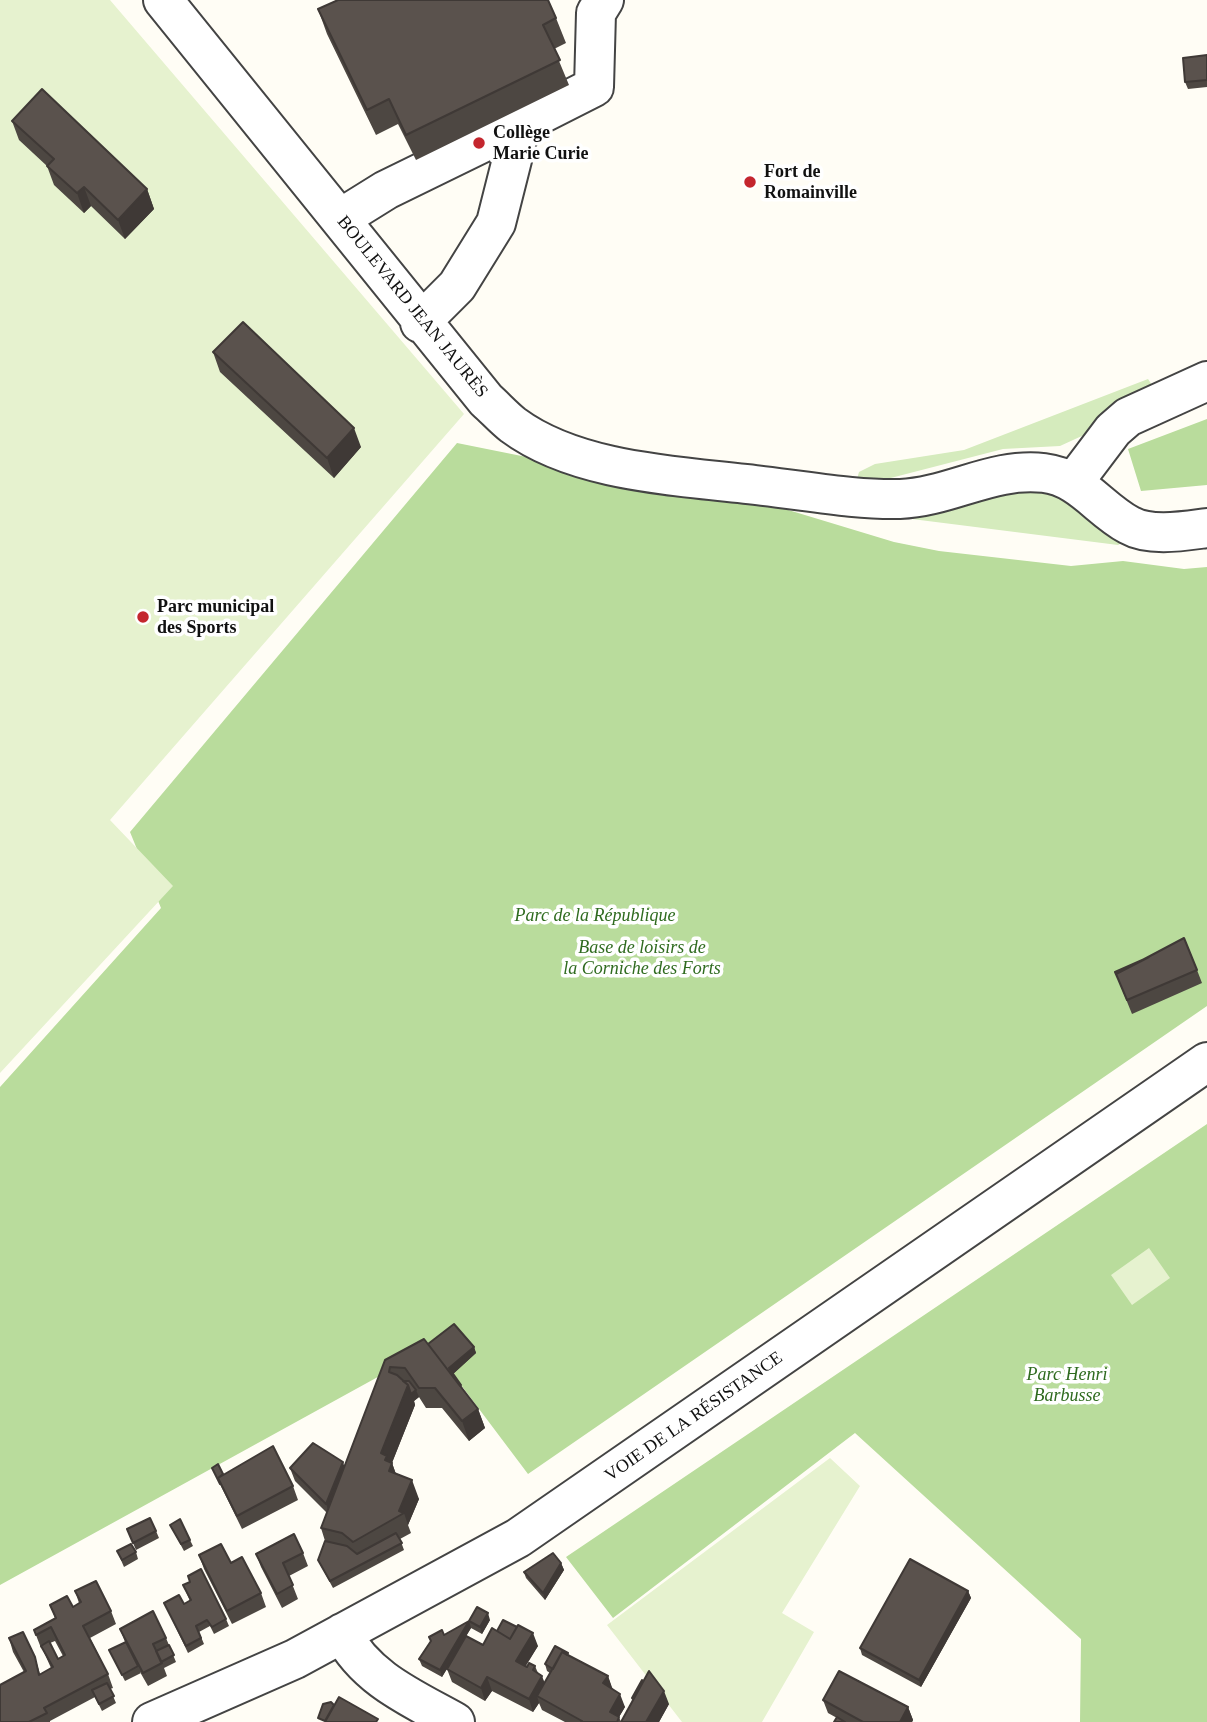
<!DOCTYPE html>
<meta charset="utf-8">
<style>
body{margin:0}
canvas{display:block;background:#fffdf5}
</style>
<canvas width="1207" height="1722"></canvas>
<script>
const context = document.querySelector('canvas').getContext('2d');
context.lineJoin = 'round';
function fill(path, color) { context.fillStyle = color; context.fill(path, 'evenodd'); }
function stroke(path, color, width, dash) { context.strokeStyle = color; context.lineWidth = width; context.lineCap = dash ? 'butt' : 'round'; context.setLineDash(dash || []); context.stroke(path); }
function drawText(font, color, halo, rows, align = 'center') {
  context.font = font + ' Georgia,serif'; context.lineWidth = 7; context.setLineDash([]); context.textBaseline = 'middle'; context.strokeStyle = halo; context.fillStyle = color; for (const [text, x, y, turn = 0] of rows) {
    context.save(); context.translate(x, y); context.rotate((+turn || 0) * Math.PI / 180); context.textAlign = isNaN(turn) ? turn : align; if (halo) context.strokeText(text, 0, 0); context.fillText(text, 0, 0); context.restore();
  }
}
fill(new Path2D(`
 M1148,379L1152,385L1117,402L1084,435L1060,446L1003,449L879,481L857,479L859,472L875,464L964,450Z
 M1001,490H1045L1066,498L1123,542L1118,545L904,518Z`), '#d5ebbd');
fill(new Path2D(`
 M1207,419V485L1141,491L1128,449Z
 M457,443L785,509L894,542L939,551L1071,566L1123,561L1184,569L1207,567V1006L528,1474L458,1381L425,1351L0,1585V1087L161,908L130,832Z
 M1207,1124V1722H1080L1081,1639L855,1433L613,1618L566,1557Z`), '#b9dc9c');
fill(new Path2D(`
 M0,0H110L464,414L110,820L173,886L0,1073Z
 M1149,1248L1170,1278L1132,1305L1111,1275Z
 M830,1458L860,1486L782,1613L814,1632L762,1722H682L607,1625Z`), '#e6f2cf');
const minor = new Path2D(`
 M163,0L486,400C495,408 504,418 513,425C579,474 685,476 763,486C808,491 855,500 900,499C950,497 993,467 1044,473C1080,477 1099,509 1129,525C1150,537 1184,531 1207,528
 M521,124L594,87L596,13L604,0
 M341,218L386,190L521,124L496,223L457,286L420,323
 M1073,483L1113,430L1128,417L1207,381
 M342,1633C366,1679 412,1698 455,1722
 M152,1722L295,1659L518,1538L1207,1062`);
stroke(minor, '#444', 42);
stroke(minor, '#fff', 38);
fill(new Path2D(`
 M318,9L556,18L566,43L554,49L569,85L416,160L398,124L376,135L327,34Z
 M1207,55V87L1188,89L1185,82Z
 M12,121L147,189L154,209L125,239L91,206L84,213L54,185L47,166L19,140Z
 M213,352L361,447L334,478L220,372Z
 M1197,970L1202,983L1132,1014L1115,972Z
 M428,1344L474,1347L476,1353L453,1374L461,1385L463,1389L478,1409L485,1428L469,1441L442,1408H426L419,1397L414,1401L415,1405L392,1463L396,1474L419,1499L408,1525L411,1533L400,1539L404,1550L333,1588L321,1566L318,1560L325,1541L321,1528L327,1513L295,1481L290,1468L344,1467L385,1360Z
 M212,1468L223,1474L293,1486L298,1500L242,1529Z
 M170,1525L190,1540L193,1546L184,1551Z
 M127,1529L156,1531L159,1538L136,1550Z
 M117,1551L136,1552L138,1559L124,1567Z
 M303,1553L308,1566L289,1576L298,1599L282,1608L261,1567L256,1554Z
 M199,1555L231,1563L261,1593L266,1607L232,1624L204,1569Z
 M561,1563L564,1570L545,1600L526,1578L524,1572Z
 M188,1576L226,1619L229,1626L214,1634L210,1626L199,1632L204,1644L188,1653L164,1603L184,1604L190,1601L183,1585L190,1582Z
 M75,1591L111,1611L116,1624L90,1638L108,1674L113,1688L110,1689L116,1703L102,1711L95,1697L50,1721V1722H0L24,1672L13,1652L9,1638L35,1657L40,1674L51,1668L42,1648H41L34,1630L55,1618L50,1605L73,1607L79,1603ZM55,1641L63,1656L58,1659L50,1643Z
 M968,1591L971,1598L921,1687L862,1655L860,1648Z
 M490,1620L482,1634L471,1628L466,1636L483,1645L497,1631L538,1646L525,1666L527,1667L535,1666L538,1673L545,1683L550,1673L547,1671L545,1664L568,1653L569,1656L608,1676L612,1689L625,1707L619,1717L621,1722L633,1700L632,1698L669,1704L659,1722H565L542,1710L539,1703L533,1712L492,1691L485,1701L452,1682L447,1669L442,1677L422,1666L419,1659L444,1635L469,1621Z
 M120,1629L166,1638L176,1662L164,1668L167,1676L148,1686L140,1672L141,1673L125,1681L109,1650L125,1642Z
 M823,1700L908,1707L913,1720L912,1722H834L837,1718L828,1713Z`), '#4d4742');
fill(new Path2D(`
 M84,187L91,206L84,213L77,193Z
 M147,189L154,209L125,239L118,220Z
 M354,428L361,447L334,478L327,458Z
 M474,1347L476,1353L452,1375L449,1368Z
 M408,1385L416,1390L419,1397L414,1401L415,1405L391,1465L392,1463L399,1483L396,1490L381,1453Z
 M478,1409L485,1428L469,1441L462,1421Z
 M343,1462L347,1475L331,1517L326,1504Z
 M412,1480L419,1499L408,1525L404,1513L399,1511Z
 M561,1563L564,1570L545,1600L543,1593Z
 M968,1591L971,1598L921,1687L919,1680Z
 M488,1613L490,1620L482,1634L480,1627Z
 M469,1621L471,1628L442,1677L440,1670Z
 M533,1633L538,1646L521,1674L516,1661Z
 M542,1676L547,1689L537,1696L539,1703L533,1712L529,1699Z
 M608,1676L613,1690L603,1683Z
 M487,1677L492,1691L485,1701L481,1688Z
 M664,1691L669,1704L659,1722H646Z
 M620,1694L625,1707L616,1722L610,1712Z
 M908,1707L913,1720L912,1722H900Z`), '#3f3936');
const building = new Path2D(`
 M338,0H548L556,18L543,25L560,60L406,135L389,99L367,110L318,9Z
 M1207,55V80L1185,82L1183,58Z
 M42,89L147,189L118,220L84,187L77,193L47,166L54,159L12,121Z
 M243,322L354,428L327,458L213,352Z
 M1184,938L1197,970L1127,1000L1116,974Z
 M1149,957L1116,974L1119,981L1115,972Z
 M454,1324L474,1347L449,1368L461,1385L460,1386L428,1344Z
 M424,1339L478,1409L462,1421L435,1388H419L405,1368L390,1367L389,1372L397,1375L408,1385L381,1453L387,1456L385,1460L392,1463L389,1471L412,1480L399,1511L404,1513L353,1542L342,1533L321,1528L385,1360Z
 M403,1381H409L416,1390L411,1394L408,1385Z
 M313,1443L343,1462L326,1504L290,1468Z
 M273,1446L293,1486L237,1516L218,1478Z
 M218,1464L223,1474L218,1478L220,1484L212,1468Z
 M150,1518L156,1531L133,1543L127,1529Z
 M180,1519L190,1540L181,1544L170,1525Z
 M396,1533L402,1543L330,1581L318,1560L325,1541L347,1546L357,1554Z
 M294,1534L303,1553L283,1563L293,1585L277,1594L256,1554Z
 M131,1544L136,1552L122,1560L117,1551Z
 M221,1544L231,1563L242,1557L261,1593L227,1611L199,1555Z
 M553,1553L561,1563L543,1593L524,1572Z
 M910,1559L968,1591L919,1680L860,1648Z
 M201,1569L226,1619L212,1627L207,1620L196,1626L201,1638L186,1646L164,1603L179,1595L184,1604L191,1600L183,1585L190,1582L188,1576Z
 M96,1581L111,1611L83,1626L108,1674L44,1708L47,1713L29,1722H0V1685L26,1671L9,1638L23,1632L35,1657L39,1675L53,1667L41,1646L49,1641L58,1659L65,1655L51,1627L36,1635L34,1630L56,1618L50,1605L67,1596L73,1607L81,1602L75,1591Z
 M477,1607L488,1613L480,1627L469,1621Z
 M153,1611L166,1638L153,1644L162,1663L143,1673L120,1629Z
 M503,1620L517,1627L510,1639L497,1631Z
 M469,1621L440,1670L419,1659L431,1641L429,1637L442,1630L444,1635Z
 M518,1625L533,1633L516,1661L527,1667L529,1663L535,1666L533,1670L542,1676L529,1699L487,1677L481,1688L447,1669L466,1636L483,1645L492,1628L510,1639Z
 M126,1642L138,1666L122,1675L109,1650Z
 M169,1645L174,1655L161,1662L156,1651Z
 M555,1646L568,1653L567,1655L562,1652L553,1669L545,1664Z
 M562,1652L608,1676L603,1683L620,1694L610,1712L619,1717L617,1722H581L582,1721L537,1696Z
 M649,1671L664,1691L646,1722H621Z
 M839,1671L908,1707L900,1722H863L823,1700Z
 M642,1680L643,1681L633,1699L632,1698Z
 M107,1683L114,1696L99,1704L92,1690Z
 M339,1697L378,1719L376,1722H325Z
 M331,1702L334,1705L325,1721L318,1718L323,1704Z
 M837,1717L845,1722H834Z`);
fill(building, '#5a524d');
stroke(building, '#3f3936', 2);
for (const [x, y, r, color] of [
 [479,143,7,"#c4262e"],
 [750,182,7,"#c4262e"],
 [143,617,7,"#c4262e"]
]) { const dot = new Path2D(); dot.arc(x, y, r, 0, 2 * Math.PI); context.fillStyle = color; context.fill(dot); stroke(dot, '#fff', 2.5); }
drawText('bold 18px', '#111', '#fff', [
 ["Collège",493,133],
 ["Marie Curie",493,154],
 ["Fort de",764,172],
 ["Romainville",764,193],
 ["Parc municipal",157,607],
 ["des Sports",157,628]
], 'left');
drawText('18px', '#111', '#fff', [
 ["BOULEVARD JEAN JAURÈS",412,307,51],
 ["VOIE DE LA RÉSISTANCE",694,1417,-35]
]);
drawText('italic 18px', '#2f6b1f', '#fff', [
 ["Parc de la République",595,916],
 ["Base de loisirs de",642,948],
 ["la Corniche des Forts",642,969],
 ["Parc Henri",1067,1375],
 ["Barbusse",1067,1396]
]);
</script>
